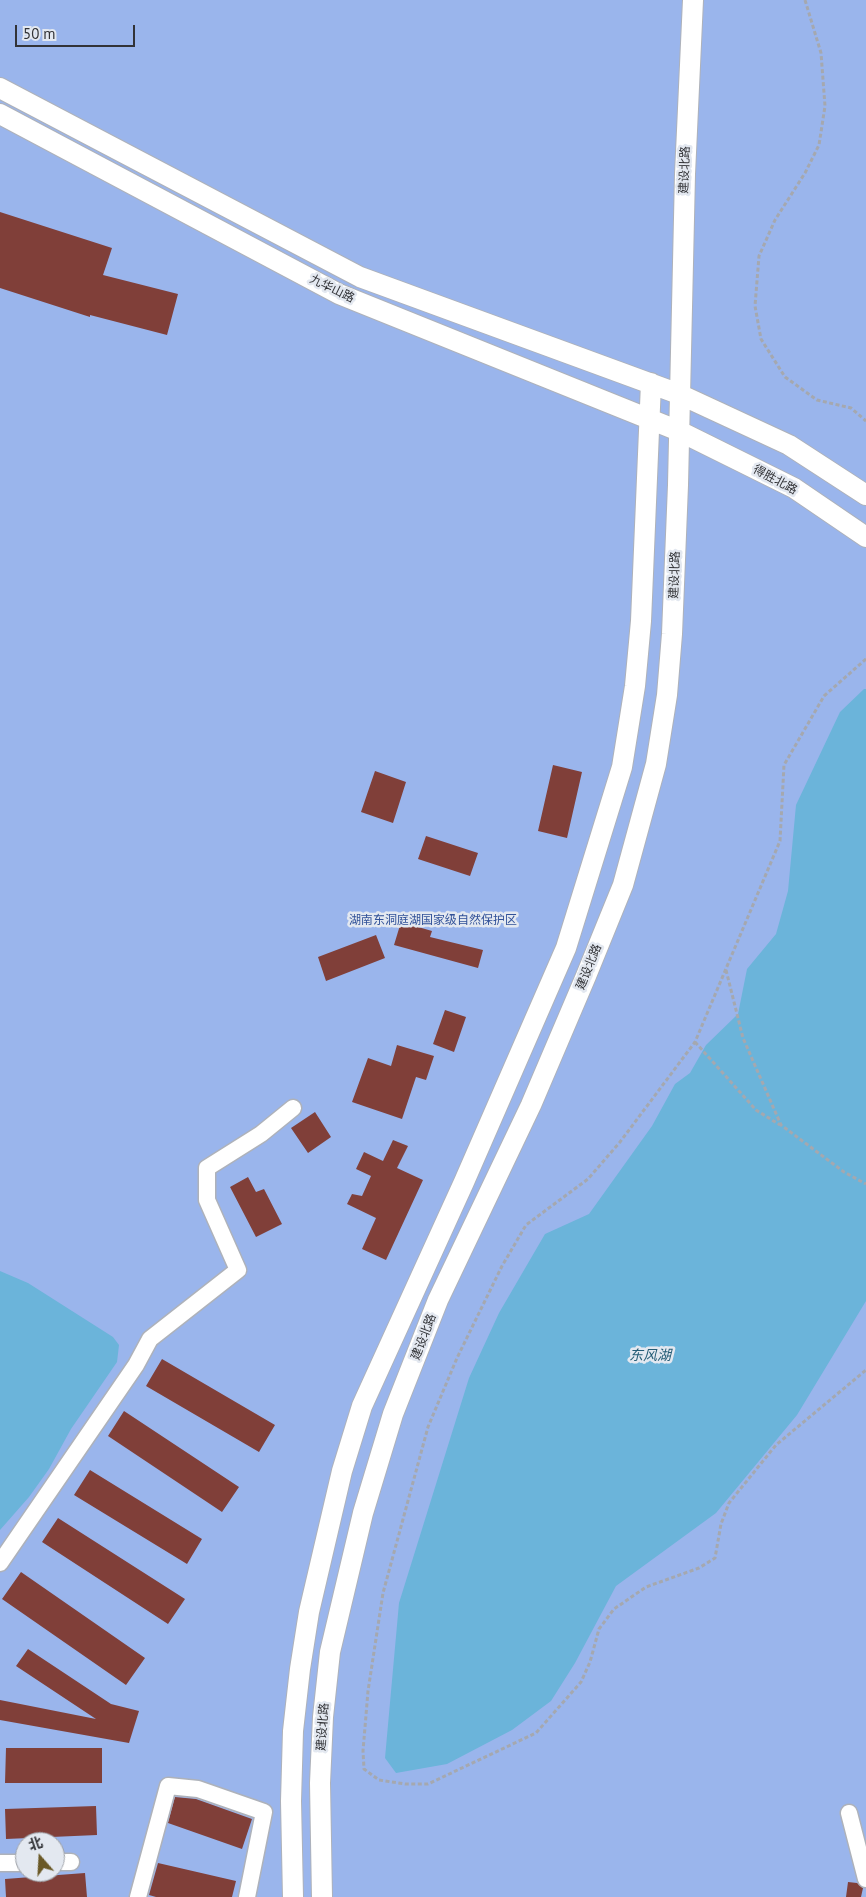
<!DOCTYPE html>
<meta charset="utf-8">
<style>
body{margin:0}
#map{position:relative;width:866px;height:1897px;overflow:hidden;background:#e3e8f0;font-family:"PT Sans","Noto Sans SC",sans-serif}
canvas{display:block}
.north{position:absolute;left:15px;top:1832px;width:50px;height:50px;box-sizing:border-box;background:#e3e8f0;border:1px solid #9ca0a6;border-radius:50%;rotate:341deg;font-size:14px;font-weight:700;line-height:20px;text-align:center;color:#323337}
.north::after{content:'';display:block;margin:auto;width:18px;height:22px;background:#6a5927;clip-path:polygon(50% 0,100% 100%,50% 72%,0 100%)}
.scale{position:absolute;left:15px;top:25px;width:120px;height:22px;box-sizing:border-box;border:2px solid #323337;border-top:0;padding-left:6px;font-size:15px;line-height:18px;white-space:nowrap;color:#323337;-webkit-text-stroke:4px #e3e8f0;paint-order:stroke}
</style>
<div id="map">
<canvas width="866" height="1897"></canvas>
<div class="north">北</div>
<div class="scale">50 m</div>
</div>
<script>
const context = document.querySelector('canvas').getContext('2d');
context.lineJoin = 'round';
function fill(path, color) { context.fillStyle = color; context.fill(path, 'evenodd'); }
function stroke(path, color, width, dash) { context.strokeStyle = color; context.lineWidth = width; context.lineCap = dash ? 'butt' : 'round'; context.setLineDash(dash || []); context.stroke(path); }
function drawText(font, color, halo, rows, align = 'center') {
  context.font = font + ' "PT Sans","Noto Sans SC",sans-serif'; context.lineWidth = 5; context.setLineDash([]); context.textBaseline = 'middle'; context.strokeStyle = halo; context.fillStyle = color; for (const [text, x, y, turn = 0] of rows) {
    context.save(); context.translate(x, y); context.rotate((+turn || 0) * Math.PI / 180); context.textAlign = isNaN(turn) ? turn : align; if (halo) context.strokeText(text, 0, 0); context.fillText(text, 0, 0); context.restore();
  }
}
fill(new Path2D(`
 M0,0H866V1897H0ZM25,1842H55V1872H25Z`), '#9ab5ec');
fill(new Path2D(`
 M864,689H866V1301L797,1415L716,1513L616,1586L575,1663L551,1701L512,1730L447,1764L396,1773L385,1758L399,1603L469,1378L499,1313L545,1234L589,1214L652,1126L675,1084L690,1073L706,1045L738,1014L747,969L776,934L788,891L796,805L840,712Z
 M0,1271L28,1283L113,1337L119,1345L117,1362L71,1429L49,1469L29,1497L0,1530Z`), '#6bb4da');
fill(new Path2D(`
 M0,212L112,248L103,275L178,294L167,335L90,315V317L0,288Z
 M553,765L582,772L567,838L538,831Z
 M375,771L406,782L393,823L361,812Z
 M426,836L478,853L470,876L418,859Z
 M401,922L432,931L430,937L483,950L478,968L394,945Z
 M376,935L385,958L326,981L318,957Z
 M445,1010L466,1017L454,1052L433,1044Z
 M397,1045L434,1056L426,1080L416,1077L402,1119L352,1102L368,1058L391,1066Z
 M315,1112L331,1137L308,1153L291,1128Z
 M393,1140L408,1146L397,1168L423,1180L386,1260L362,1249L376,1218L347,1204L352,1194L362,1196L371,1176L356,1169L364,1152L383,1161Z
 M248,1177L256,1192L264,1189L282,1224L256,1237L230,1187Z
 M162,1359L275,1425L259,1452L146,1386Z
 M124,1411L239,1487L222,1512L108,1436Z
 M90,1470L202,1539L187,1564L74,1495Z
 M58,1518L185,1599L168,1624L42,1542Z
 M21,1572L145,1658L126,1685L2,1599Z
 M28,1649L111,1704L139,1711L129,1743L0,1720V1700L96,1719L16,1666Z
 M6,1748H102V1783H5Z
 M175,1797L196,1799L252,1819L242,1849L168,1823Z
 M96,1806L97,1835L6,1839L5,1809Z
 M158,1863L236,1881L232,1897H156L149,1895Z
 M85,1873L87,1897H6L5,1879Z
 M848,1882L857,1883L863,1888L861,1897H846Z`), '#803f39');
const minor = new Path2D(`
 M0,1563L136,1365L150,1339L238,1270L207,1200V1168L261,1134L293,1108
 M849,1813L866,1879
 M55,1862H71
 M0,1863H25
 M138,1897L168,1786L198,1789L264,1812L247,1897`);
const major = new Path2D(`
 M0,88L360,277L679,394L789,445L866,495
 M0,114L339,294L679,431L794,488L866,537
 M293,1897L291,1801L293,1731L300,1669L309,1612L342,1471L362,1406L464,1182L566,948L622,767L635,686L641,621L651,383
 M322,1897L320,1783L323,1717L330,1652L363,1513L393,1414L438,1300L531,1105L586,976L623,885L656,764L667,695L672,634L678,485L685,174L693,0`);
stroke(minor, '#aeb2ba', 19);
stroke(major, '#aeb2ba', 22);
stroke(new Path2D(`
 M805,0L821,53L825,106L819,145L805,173L775,220L759,256L755,306L761,339L785,377L817,400L851,408L866,421
 M866,659L824,696L784,765L780,841L695,1042L620,1142L588,1179L526,1225L502,1266L457,1358L428,1427L383,1593L368,1691L363,1751L364,1769L379,1780L405,1784H428L536,1733L581,1682L590,1662L599,1629L614,1609L646,1587L699,1568L715,1558L721,1524L729,1503L776,1445L866,1370
 M726,970L743,1038L781,1125L844,1172L866,1184
 M695,1042L756,1110L780,1125`), '#a5a8af', 3, [4, 2.5]);
stroke(minor, '#fff', 16);
stroke(major, '#fff', 20);
drawText('12px', '#323337', '#e3e8f0', [
 ["建设北路",685,170,-88],
 ["九华山路",332,289,26],
 ["得胜北路",775,480,28],
 ["建设北路",675,575,-88],
 ["建设北路",589,967,-68],
 ["建设北路",424,1337,-69],
 ["建设北路",323,1727,-86]
]);
drawText('12px', '#315198', '#e3e8f0', [
 ["湖南东洞庭湖国家级自然保护区",433,921]
]);
drawText('italic 14px', '#245c76', '#e3e8f0', [
 ["东风湖",650,1356]
]);
</script>
